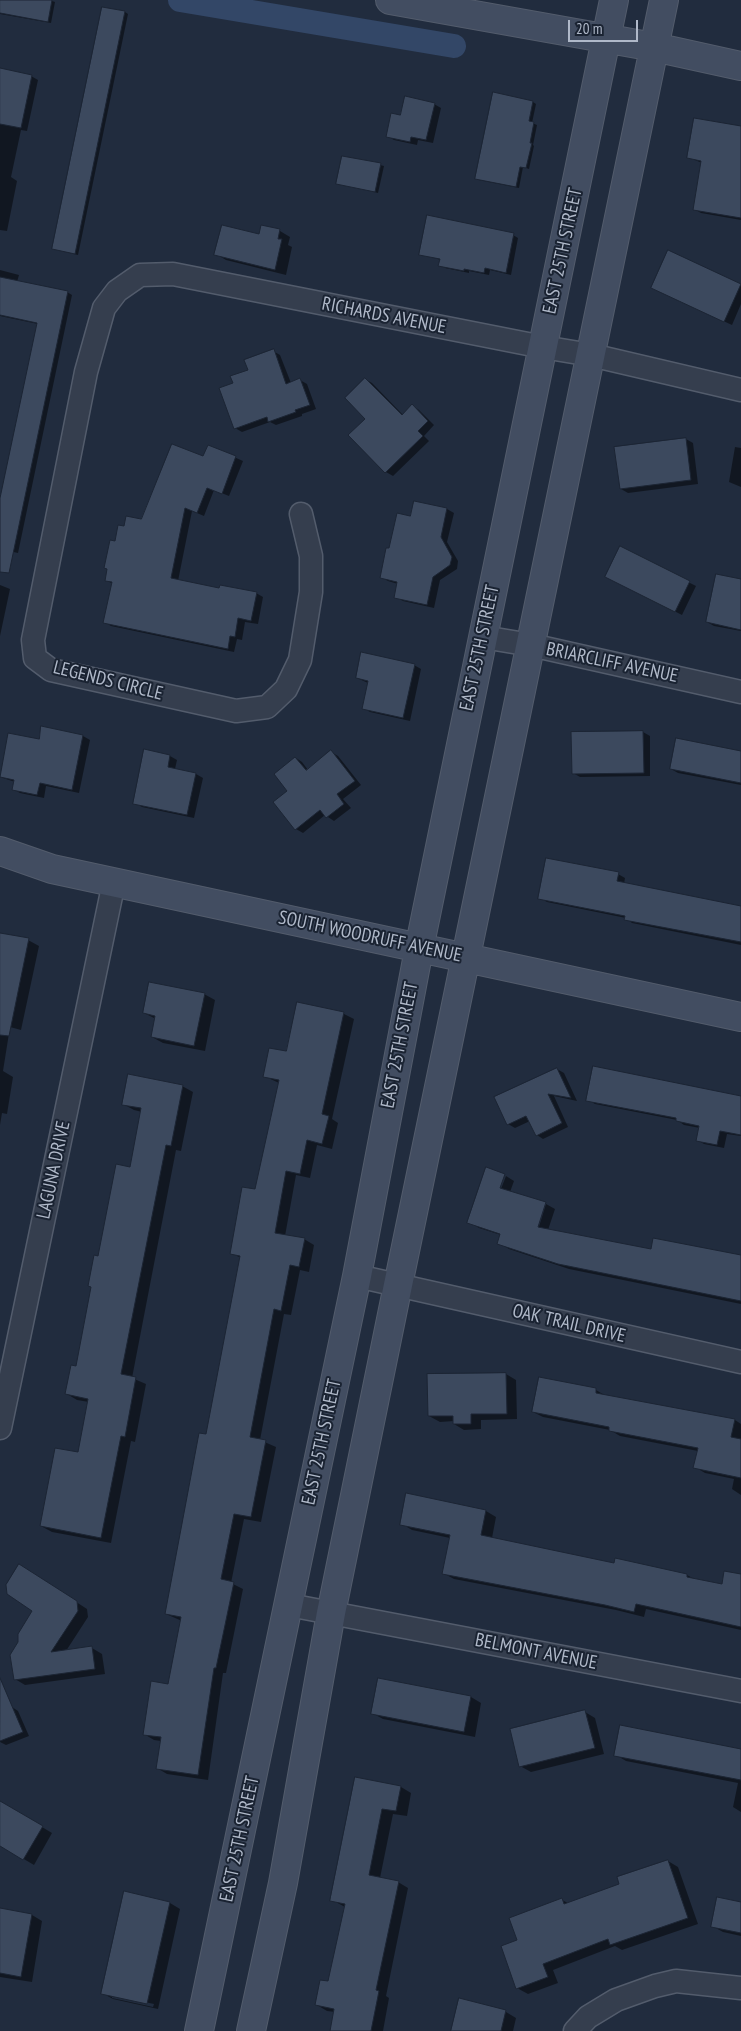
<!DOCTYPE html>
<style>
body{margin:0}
#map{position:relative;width:741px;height:2031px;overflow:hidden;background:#212c3e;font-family:"PT Sans Narrow",sans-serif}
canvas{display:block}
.scale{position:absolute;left:568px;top:20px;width:70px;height:22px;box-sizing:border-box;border:2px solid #b0b9c9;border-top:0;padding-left:6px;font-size:15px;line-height:18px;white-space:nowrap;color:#b0b9c9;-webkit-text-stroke:4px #1a2332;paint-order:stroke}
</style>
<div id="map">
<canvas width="741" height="2031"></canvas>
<div class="scale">20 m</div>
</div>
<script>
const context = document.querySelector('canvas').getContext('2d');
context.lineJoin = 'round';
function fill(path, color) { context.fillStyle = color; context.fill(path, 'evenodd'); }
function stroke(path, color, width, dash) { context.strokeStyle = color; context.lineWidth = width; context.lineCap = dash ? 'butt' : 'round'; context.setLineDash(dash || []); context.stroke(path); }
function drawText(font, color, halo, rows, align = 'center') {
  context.font = font + ' "PT Sans Narrow",sans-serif'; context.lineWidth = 4; context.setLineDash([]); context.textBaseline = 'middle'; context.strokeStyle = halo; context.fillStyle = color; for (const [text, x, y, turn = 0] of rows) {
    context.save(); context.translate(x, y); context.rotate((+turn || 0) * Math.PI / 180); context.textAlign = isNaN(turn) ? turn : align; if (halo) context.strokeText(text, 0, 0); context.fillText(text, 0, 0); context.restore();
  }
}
fill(new Path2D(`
 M0,0L52,1L55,2L51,23L0,14Z
 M125,12L128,14L78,255L57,250L54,248Z
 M0,71L31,76L38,80L27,131L21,130L11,177L17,181L7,231L0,230Z
 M533,102L536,104L532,123L537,125L533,145L534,146L529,169L523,167L519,188L479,180Z
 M434,104L441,108L433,143L418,140L417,145L394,140L387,136L401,117Z
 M741,128V220L701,213L694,209L702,163L688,157Z
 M380,165L384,166L378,193L338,183Z
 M280,231L290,237L288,245L292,247L286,275L226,260L216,254L260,236Z
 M513,235L518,238L511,275L490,270L489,275L469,271V273L445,268L440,265L441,260L421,254Z
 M669,252L741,285V304L732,325L660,292Z
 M0,270L19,275L17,282L67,292L72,295L18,553L0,549V507L38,324L0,316Z
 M273,351L280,355L291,383L300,380L307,384L316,409L302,414V416L276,425L270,422L242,432L235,428V383Z
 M365,379L372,383L403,415L413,406L419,410L434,425L424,436L429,441L393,476L386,472L350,435L366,419Z
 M686,439L693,443L698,484L628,493L621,489Z
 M209,446L243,461L229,496L214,490L204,516L192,511L178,581L220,589L256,593L263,597L258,624L245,622L242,640L237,639L234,652L111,626L104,622L113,584L106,580L116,542L125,528L142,521L204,458Z
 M735,447L741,448V487L729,482Z
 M447,509L454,513L447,542L458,561L457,569L440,580L434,608L403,601L396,597L398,584L388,581L381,577L390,550L411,518Z
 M620,548L696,586L682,615L613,580Z
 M741,580V631L714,626L707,622Z
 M0,585L10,589L0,636Z
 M414,665L421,669L410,721L370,712L363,708L368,683L357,678Z
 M42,728L83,736L90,740L79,793L46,786L44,798L20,793L13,789L15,782L0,777L40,740Z
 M643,732L650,736V776L580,777L573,773Z
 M331,752L338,756L361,785L343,799L351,808L334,821L325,815L303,833L296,829L289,791L296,758L302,762L308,770Z
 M741,752V785L678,773L671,769Z
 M170,756L177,760L175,769L196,774L203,778L194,818L142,807L135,803Z
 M618,874L625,878L624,884L741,908V945L632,923L626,918L547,902L540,898Z
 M0,934L28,940L39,946L21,1030L10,1027L3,1071L13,1077L7,1114L2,1113L0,1125Z
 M204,994L215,1000L205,1051L163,1043L152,1037L156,1019L144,1013Z
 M344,1014L354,1019L332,1119L338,1123L332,1149L317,1145L310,1178L296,1175L285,1236L304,1239L314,1245L309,1272L300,1270L291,1315L284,1314L260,1440L276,1447L261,1522L244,1519L231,1583L243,1589L226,1673H223L208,1780L167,1774L157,1768L161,1741L154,1740L144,1734L169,1685L182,1621L166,1614L207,1436L241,1258L231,1253L256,1191L279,1083L264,1076L287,1053Z
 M557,1069L564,1073L577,1101L554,1096L568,1127L543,1139L537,1135L530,1121L515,1128L508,1124Z
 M182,1086L193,1092L181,1151L176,1150L132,1378L146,1384L135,1442L131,1441L111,1543L52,1532L41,1526L79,1454L89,1402L77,1400L67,1394L77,1367L99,1257L131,1168L142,1112L134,1110L123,1104Z
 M741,1097V1136L727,1134L724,1148L704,1144L697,1140L700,1128L684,1125L677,1120L595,1104L588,1100Z
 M506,1176L514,1181L510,1192L535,1232L537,1233L546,1204L555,1209L548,1230L652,1250L741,1256V1304L569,1269L509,1249L499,1243L501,1235L479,1228L469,1222L497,1193L499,1194Z
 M506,1374L516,1380L517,1419L481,1420V1429L464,1430L454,1424V1421L440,1422L429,1416Z
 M540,1379L596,1390L606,1396L735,1420L741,1424V1495L732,1489L734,1479L705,1473L695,1467L698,1451L620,1436L610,1430L543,1417L533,1412Z
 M486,1511L496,1517L492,1538L615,1564L687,1575L696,1580L723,1585L741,1576V1630L646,1609L644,1617L616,1610L454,1579L443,1573L450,1538L412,1530L402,1524Z
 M30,1572L87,1609L88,1617L66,1651L92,1648L102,1654L105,1674L25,1685L15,1679L20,1642L34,1611Z
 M379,1680L471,1697L481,1703L475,1737L383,1719L372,1713Z
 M12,1707L18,1711L29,1736L6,1745L0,1742V1712Z
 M585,1712L595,1718L604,1754L531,1772L520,1766Z
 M741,1750V1812L733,1807L738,1783L626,1761L616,1755Z
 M356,1779L401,1787L411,1793L407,1816L393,1814L380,1878L398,1882L408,1888L386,1996L389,1998L383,2031H332L335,2012L327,2011L317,2005L329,1983L345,1907L332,1900Z
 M0,1802L52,1833L34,1865L0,1845Z
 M668,1861L678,1867L698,1924L622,1950L615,1946L553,1970L558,1983L528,1994L517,1988L518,1941L562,1900L568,1903L621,1885Z
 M170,1903L180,1909L158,2009L113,1999L102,1993ZM112,1995L154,2004L153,2007L112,1998Z
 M741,1903V1936L723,1932L714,1927Z
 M0,1909L32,1915L42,1921L32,1982L0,1977Z
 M460,2000L506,2012L516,2018L513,2031H452Z`), '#0007');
stroke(new Path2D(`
 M180,0L454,46`), '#334767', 24);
const building = new Path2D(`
 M0,0H52L48,22L0,13Z
 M102,7L125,11L75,254L52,249Z
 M0,68L32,75L21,128L0,124Z
 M493,92L533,101L529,121L534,122L530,143H532L526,168L520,167L516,187L475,179Z
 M405,96L435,103L426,140L411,137L410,142L386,137L391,113L400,115Z
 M694,118L741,126V218L693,210L701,161L687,158Z
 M342,156L381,163L375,192L336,184Z
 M427,215L514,233L506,273L485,268L484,273L464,269V271L438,266L440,259L419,255Z
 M222,225L259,234L261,225L280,229L278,239H282L275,270L214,255Z
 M668,250L741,284L724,322L651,288Z
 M0,277L68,291L9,573L0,572V498L37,323L0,315Z
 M274,349L286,384L300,378L310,405L295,410L296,412L268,422L267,417L234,429L219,388L233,383L230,376L248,370L244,360Z
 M365,378L402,415L412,404L428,421L418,431L423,436L385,473L348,435L365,419L345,398Z
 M686,438L691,480L620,489L614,447Z
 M172,444L203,456L208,445L236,456L222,494L207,488L197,513L185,508L171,578L219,588L220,585L257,592L251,621L238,618L235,637L230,636L228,649L103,623L112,582L105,581L107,569L104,568L110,540L115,541L118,525L124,526L126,516L141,519Z
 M414,501L447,508L441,537L452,557L450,565L433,577L427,605L394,598L397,582L380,578L386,548H389L397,513L410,516Z
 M620,546L690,581L675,612L605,577Z
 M716,574L741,579V630L706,622Z
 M361,652L415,664L403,718L362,709L368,681L356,678Z
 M41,726L83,735L72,790L40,783L37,795L12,790L14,780L0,777L8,733L39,739Z
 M643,731L644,773L572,774L571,732Z
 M676,738L741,751V783L670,769Z
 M144,749L170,755L168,767L196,773L187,815L133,804Z
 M331,750L355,781L337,794L344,804L326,818L320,810L295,830L273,802L287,791L274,774L295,757L306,770Z
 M546,858L619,872L617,881L741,906V942L624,920L625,916L538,899Z
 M0,933L29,938L9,1036L0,1035Z
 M149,982L205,993L194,1046L151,1037L155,1016L143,1013Z
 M297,1002L344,1012L322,1114L329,1116L322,1144L307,1140L300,1174L286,1171L275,1233L305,1238L299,1267L290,1265L281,1311L274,1309L250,1437L266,1440L251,1517L234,1514L221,1579L234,1582L216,1668H214L198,1775L156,1769L161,1737L143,1735L151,1681L168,1684L181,1617L165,1614L199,1433L206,1434L240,1256L230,1254L242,1187L255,1189L279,1080L263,1077L269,1048L286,1051Z
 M593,1066L741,1096V1135L720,1131L717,1145L696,1141L699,1126L676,1121V1118L586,1101Z
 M557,1068L571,1098L548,1094L562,1123L536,1136L526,1116L507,1125L494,1097Z
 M128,1074L183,1085L171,1146L166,1145L121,1374L136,1377L125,1437L121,1436L101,1538L40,1526L55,1448L78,1452L88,1399L65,1394L71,1365L76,1366L91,1287L88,1286L94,1255L98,1256L116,1164L130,1167L141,1108L122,1105Z
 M486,1167L505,1174L500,1188L546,1202L538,1227L651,1249L653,1238L741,1255V1301L558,1264L497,1244L500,1234L467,1223Z
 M506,1373L507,1414H471V1424H453V1416H428L427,1374Z
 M539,1377L596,1388V1393L735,1419L731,1437L741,1439V1478L693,1468L698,1448L609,1431V1427L532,1412Z
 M406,1493L486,1510L481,1535L614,1563L615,1558L687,1574V1577L722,1584L724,1571L741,1574V1627L636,1604L634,1612L605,1605L442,1574L450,1535L400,1525Z
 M19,1564L77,1601L78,1611L51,1652L92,1646L95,1669L14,1680L10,1655L18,1642V1634L32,1611L7,1594L6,1585Z
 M0,1678L23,1732L0,1741Z
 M378,1678L471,1696L464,1732L371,1714Z
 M585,1710L595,1748L519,1767L510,1729Z
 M620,1725L741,1749V1780L614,1756Z
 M355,1777L401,1786L396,1811L382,1809L369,1875L399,1881L376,1990L379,1991L371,2031H330L334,2009L315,2005L320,1980L328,1981L345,1904L330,1901Z
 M0,1801L43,1826L23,1860L0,1846Z
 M668,1860L688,1918L610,1945L608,1939L543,1964L548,1977L516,1989L501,1946L517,1940L509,1918L562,1898L564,1904L619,1884L617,1877Z
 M124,1891L170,1902L147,2004L101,1994Z
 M717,1897L741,1902V1933L711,1927Z
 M0,1908L32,1914L21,1977L0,1973Z
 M459,1998L506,2010L501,2031H451Z`);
fill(building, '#3c495e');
stroke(building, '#1c2534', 1);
const street = new Path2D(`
 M301,514L311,556V592L300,660L286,689L267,707L236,711L51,670L35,658L33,640L86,372L104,308L117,291L140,275L173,274L543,347L591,355L741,390
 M483,637L531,645L741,692
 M357,1276L741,1362
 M0,1428L114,882
 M289,1605L741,1691
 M575,2031L588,2017L616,2000L655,1986L676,1981L741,1988`);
const secondary = new Path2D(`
 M390,0L654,47L741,66
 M0,851L52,869L741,1017
 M199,2031L357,1276L419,949L614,0
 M251,2031L283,1883L331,1613L398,1285L664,0`);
stroke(street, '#535c6c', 25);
stroke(secondary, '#535c6c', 30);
stroke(street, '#353e4e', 22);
stroke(secondary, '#424d61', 28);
drawText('19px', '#b0b9c9', '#1a2332', [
 ["EAST 25TH STREET",563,251,-78],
 ["RICHARDS AVENUE",384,316,11],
 ["EAST 25TH STREET",480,648,-78],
 ["BRIARCLIFF AVENUE",612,663,12],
 ["LEGENDS CIRCLE",108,681,14],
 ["SOUTH WOODRUFF AVENUE",370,937,12],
 ["EAST 25TH STREET",400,1045,-79],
 ["LAGUNA DRIVE",54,1170,-78],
 ["OAK TRAIL DRIVE",569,1324,13],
 ["EAST 25TH STREET",322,1442,-78],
 ["BELMONT AVENUE",536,1652,11],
 ["EAST 25TH STREET",240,1839,-78]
]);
</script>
